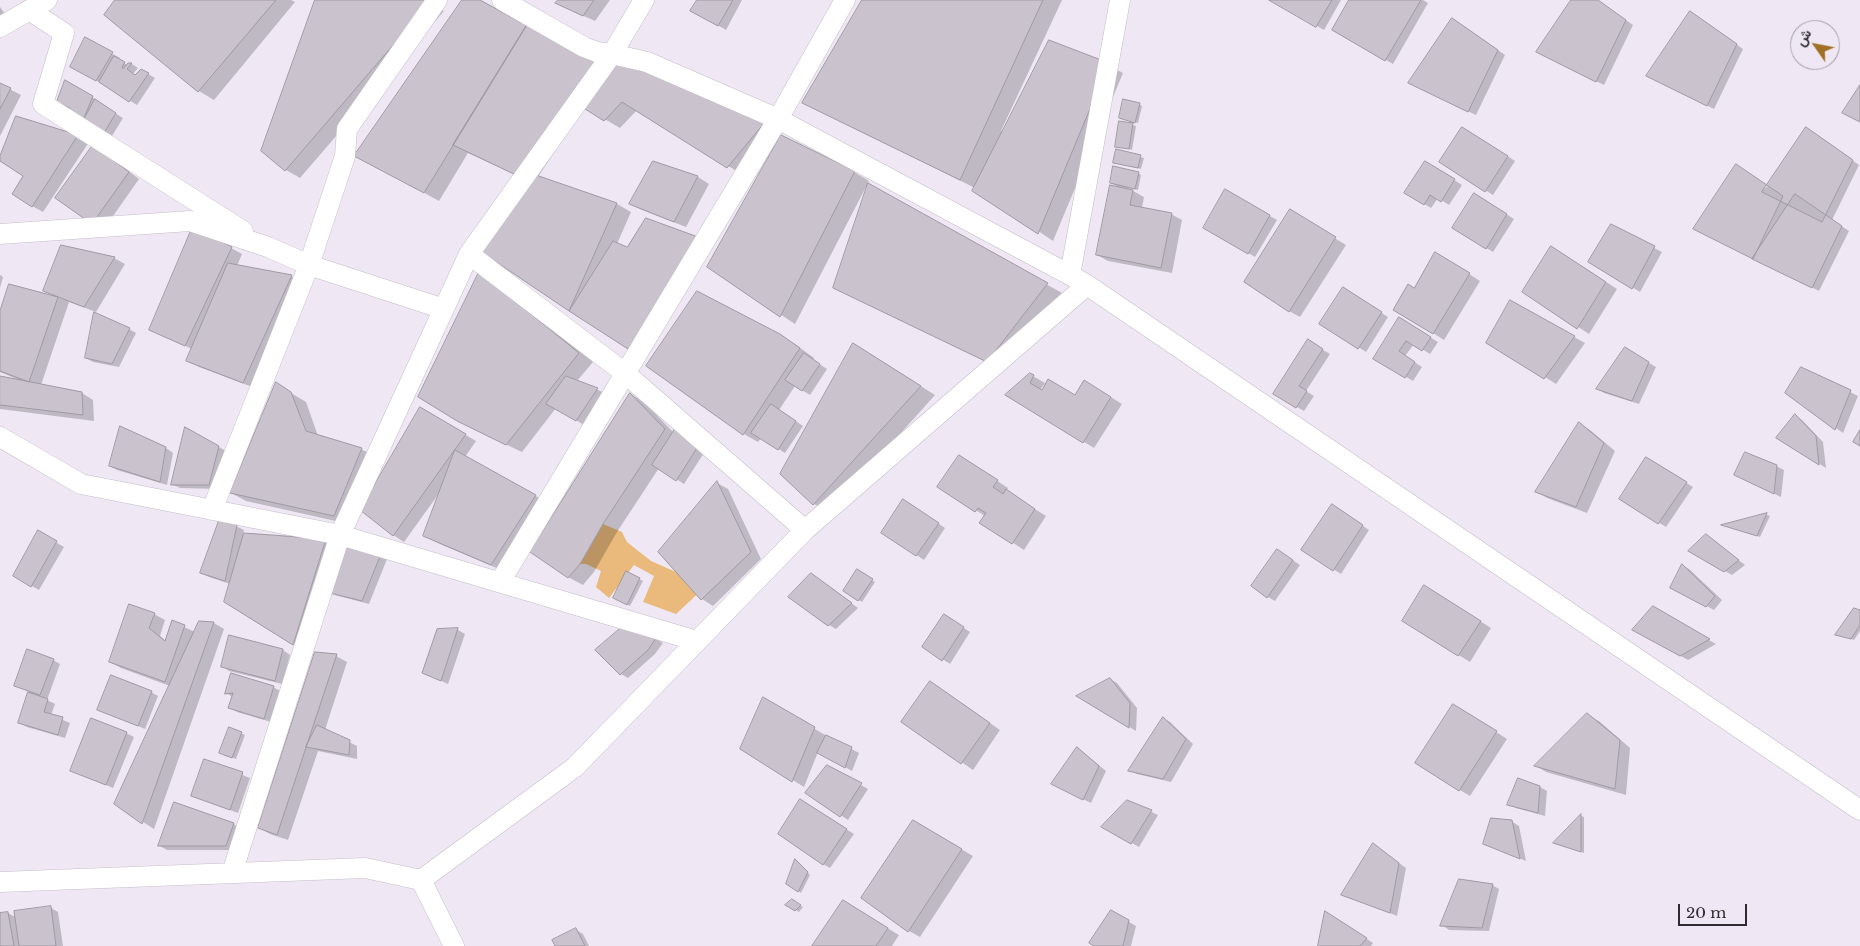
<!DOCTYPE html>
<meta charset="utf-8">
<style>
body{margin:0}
#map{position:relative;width:1860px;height:946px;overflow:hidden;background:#efe8f4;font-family:"Libre Baskerville",Vazirmatn,serif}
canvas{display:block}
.north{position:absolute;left:1790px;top:20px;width:50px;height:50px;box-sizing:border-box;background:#efe8f4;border:1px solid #a29da6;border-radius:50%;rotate:303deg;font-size:14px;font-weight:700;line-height:20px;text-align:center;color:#2e2c30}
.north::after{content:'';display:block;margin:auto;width:18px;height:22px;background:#a17025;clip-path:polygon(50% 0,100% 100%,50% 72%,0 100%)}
.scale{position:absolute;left:1678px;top:904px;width:69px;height:22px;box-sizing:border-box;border:2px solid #2e2c30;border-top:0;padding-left:6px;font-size:15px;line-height:18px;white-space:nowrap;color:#2e2c30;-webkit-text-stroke:4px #efe8f4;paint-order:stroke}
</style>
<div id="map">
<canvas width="1860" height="946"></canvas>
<div class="north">ش</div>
<div class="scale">20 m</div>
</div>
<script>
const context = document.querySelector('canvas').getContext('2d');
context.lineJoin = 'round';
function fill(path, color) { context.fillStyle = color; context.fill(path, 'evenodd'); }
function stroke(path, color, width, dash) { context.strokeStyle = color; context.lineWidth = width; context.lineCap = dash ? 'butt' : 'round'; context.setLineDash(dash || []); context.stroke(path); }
fill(new Path2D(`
 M603,524L622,532L627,542L651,561L676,572L705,587L676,614L643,602L654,576L634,565L609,598L596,587L601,571L586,564H580Z`), '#e9ba7b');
fill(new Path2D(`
 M116,0H291L295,2L214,100L199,91L106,14Z
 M317,0H428L444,11L300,178L286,170Z
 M463,0H477L520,23L769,117L743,175L637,110L620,128L584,107L538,177L617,204L631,212L617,244L643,356L481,251L529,181L468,153L439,201L370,163Z
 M559,0H610L595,21L568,9Z
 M698,0H742L726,30L692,10Z
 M864,0H1062L1001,131L1003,132L1108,65L1123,73L1053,241L975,188L804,103Z
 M1272,0H1341L1324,30Z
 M1351,0H1423L1428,3L1393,64L1334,30Z
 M1572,0H1597L1633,25L1604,85L1545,56Z
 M0,7L9,19L0,31Z
 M1696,17L1743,49L1714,109L1655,80Z
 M1459,24L1505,55L1476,115L1417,87Z
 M85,38L120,58L118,60L128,65L132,64L138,68L133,74L136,76L148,74L155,78L137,105L72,66Z
 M66,82L100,102L99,103L123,118L112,136L90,128L71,109Z
 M0,84L21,95L0,136Z
 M1139,104L1142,106L1138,123L1120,118Z
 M1120,122L1136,126L1132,150L1116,146Z
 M1470,132L1515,161L1493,195L1441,162Z
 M1813,133L1859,165L1832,220L1849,231L1819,291L1702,233L1768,186Z
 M78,136L89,142L43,212L32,206L25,176L0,159Z
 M1117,151L1144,158L1141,169L1115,162Z
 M104,153L139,179L104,229L92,223Z
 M653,162L698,177L709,184L686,227L642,210L631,204Z
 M1426,162L1462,185L1449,205L1438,198L1431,208L1406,193Z
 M854,172L869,181L867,184L1062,293L1002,369L835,288L868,186L867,185L795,324L709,267Z
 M1138,173L1141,175L1138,190L1128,188L1144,197L1142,208L1171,214L1182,220L1172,273L1108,261L1097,255L1120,188L1111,183Z
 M1226,191L1277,220L1255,257L1205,227Z
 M1475,195L1514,219L1493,252L1454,228Z
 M1290,211L1346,245L1300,317L1289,311Z
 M1611,226L1662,252L1640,292L1589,261Z
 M231,248L242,254L237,266L291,276L302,283L255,388L199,367L188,360L192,349L150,329Z
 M1563,254L1617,289L1589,334L1524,291Z
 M114,258L125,264L96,312L69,302L41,385L82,393L93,400L94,421L0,409V377L19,381V380L0,372V315L54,296L45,291Z
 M1447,260L1480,281L1444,340L1433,333L1414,289Z
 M0,275L3,277L0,288Z
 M494,282L593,362L577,381L605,393L584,425L556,408L522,452L473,429Z
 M1350,293L1388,317L1366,352L1321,323Z
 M1510,302L1585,343L1556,384L1545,377Z
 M1400,319L1438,342L1430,354L1414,344L1405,356L1422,367L1413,381L1375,358Z
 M129,329L136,333L119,367L93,362L86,358Z
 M1308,341L1330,354L1306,391L1314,396L1304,411L1275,394Z
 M795,344L814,358L813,360L827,369L810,395L795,386L779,410L803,426L785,453L761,438L758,442L744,434Z
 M1625,349L1656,367L1639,404L1604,393L1598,389Z
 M868,353L935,395L829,513L814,504L781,473Z
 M1031,375L1045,383L1040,390L1076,397L1096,388L1122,404L1094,448L1007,395Z
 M1850,392L1858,396L1843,433L1786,393Z
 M291,393L306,402L318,436L361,449L376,457L349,524L246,501L231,493Z
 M631,394L645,403L674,433L711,442L684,484L659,468L617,532L594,572L583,585L568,577Z
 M420,408L476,441L465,457L550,504L506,572L440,544L425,536L440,492L404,542L393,535Z
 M1795,416L1802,420L1823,442L1826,468L1778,438Z
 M1580,424L1590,430L1615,451L1587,513L1547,498L1537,492Z
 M186,429L226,451L217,489L180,488L172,484Z
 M166,448L173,453L167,485L117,470L110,466Z
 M1647,459L1693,487L1666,527L1620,499Z
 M970,463L1008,488L1006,491L1046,516L1024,550L981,522L985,516L939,487Z
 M1776,466L1784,470L1781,497L1743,479Z
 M717,483L728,489L761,559L713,606L702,599Z
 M911,505L945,528L924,560L883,532Z
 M1339,510L1369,530L1341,574L1333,569Z
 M1767,515L1770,516L1760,537L1724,525Z
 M221,519L244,530L243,534L347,543L387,559L369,604L335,595L327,591L308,652L225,601L230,584L209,577L201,573Z
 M38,532L64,547L39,590L14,576Z
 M1713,540L1745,565L1732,575L1690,551Z
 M1285,555L1300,565L1275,601L1268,597Z
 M1682,565L1689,569L1722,600L1714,610L1672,587Z
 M857,571L875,582L862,602L844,591Z
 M627,573L643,581L630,606L614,597Z
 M819,579L858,608L836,629L829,625Z
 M1436,593L1491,628L1470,662L1403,621Z
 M1653,608L1716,644L1688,660L1634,630Z
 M1860,612V631L1854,640L1837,635Z
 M154,614L165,620L160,636L166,641L173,622L195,632L214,623L224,629L154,829L115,804L170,686L121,668L110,662Z
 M952,620L970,632L950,664L924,647Z
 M637,627L663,643L655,654L628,678L621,674Z
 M438,630H458L465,634L448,684L431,676Z
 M283,650L290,655L282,684L229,671L222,666Z
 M336,656L347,662L325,730L357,746V759L318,751L288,840L270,834L259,828Z
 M53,660L60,664L47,700L55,704L51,715L70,723L65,738L27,727L20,723L30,692L15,685Z
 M1110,679L1117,683L1137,708L1136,731L1079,696Z
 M273,687L280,691L271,722L237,712L230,708L233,697L226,693Z
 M941,689L1000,730L973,770L903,722Z
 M151,692L158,696L145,729L106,713Z
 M764,699L825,735L859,753L852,771L818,752L804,787L741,748Z
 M1465,712L1507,739L1470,796L1460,790Z
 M1587,715L1599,721L1630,748L1626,795L1546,772L1536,766Z
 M1163,718L1170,722L1193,744L1171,782L1137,774L1130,770Z
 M230,728L245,735L236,759L224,755Z
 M126,733L134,737L113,788L72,771Z
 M1078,748L1106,771L1091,803L1060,788Z
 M205,760L250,778L238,813L192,796Z
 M827,766L868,789L848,820L807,793Z
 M1540,787L1547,791L1545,816L1516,808L1509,804Z
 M800,801L854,834L830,868L823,864Z
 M1128,801L1158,815L1139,847L1103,826Z
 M1581,816L1584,817V853L1555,843Z
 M913,821L973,856L920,937L909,931Z
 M1511,821L1519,826L1526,861L1492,847Z
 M233,824L240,828L233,850H167L160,846Z
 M1373,844L1406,868L1397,916L1343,894Z
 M796,861L810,875L801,893L787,883Z
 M1492,885L1499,889L1489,931L1449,930L1442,925Z
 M792,901L803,907L799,912L787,905Z
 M51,908L58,912L63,946H0V914L8,913L17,918Z
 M854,908L899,935L892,946H813Z
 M1112,912L1136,926L1131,946H1096Z
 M1326,913L1373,943L1371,946H1319Z
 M576,930L583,934L589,946H556Z`), '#0003');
const building = new Path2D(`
 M115,0H276L198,92L104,15Z
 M315,0H427L430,2L285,171L261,151Z
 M462,0H480L520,22L530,20L424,193L354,156Z
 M558,0H594L583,16L555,3Z
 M697,0H733L718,26L690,11Z
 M862,0H1043L960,180L802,103Z
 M1269,0H1332L1316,27Z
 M1349,0H1421L1385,61L1332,30Z
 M1571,0H1598L1626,20L1596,82L1536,52Z
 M1690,11L1737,44L1707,106L1646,76Z
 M1452,18L1498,50L1468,112L1408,83Z
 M530,20L596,60L518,176L453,145Z
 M85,37L113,52L96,81L70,67Z
 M1049,40L1109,63L1038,234L972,191Z
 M114,56L125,62L122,67L123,69L128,63H132L127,69L135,75L141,69L149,73L129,102L99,82Z
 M623,56L770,116L727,168L622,102L604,121L582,107Z
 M65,80L93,96L81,125L67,116L70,108L57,102Z
 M0,83L11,88L0,109Z
 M1860,85V122L1842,113Z
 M95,99L116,113L104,133L81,125Z
 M1123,99L1140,103L1135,123L1119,118Z
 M16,116L78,135L32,207L12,194L23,176L0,161V156Z
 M1119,121L1133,123L1129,149L1115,147Z
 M1462,127L1508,156L1485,192L1439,162Z
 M1806,127L1853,160L1822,222L1762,192Z
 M781,135L855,171L780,317L707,267Z
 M93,145L129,172L92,224L55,198Z
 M1116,149L1141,155L1138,168L1113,163Z
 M653,161L698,176L674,222L629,204Z
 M1425,161L1455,179L1441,202L1430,195L1424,205L1404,193Z
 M1736,164L1783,196L1753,259L1693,229Z
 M1113,166L1139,172L1135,189L1110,183Z
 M533,174L617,203L569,311L480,251Z
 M868,183L1048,283L987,362L833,288Z
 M1110,185L1133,190L1130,205L1172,213L1161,268L1096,255Z
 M1225,189L1270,215L1248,254L1203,228Z
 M1474,193L1507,214L1486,249L1452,228Z
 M1795,194L1842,226L1812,288L1752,259Z
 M1290,209L1336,237L1289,312L1244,282Z
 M646,218L698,237L628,349L569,311L613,241L627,247Z
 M1611,224L1655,246L1632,289L1588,262Z
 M193,226L232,247L185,346L149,330Z
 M61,245L115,257L84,307L43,291Z
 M1551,246L1606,282L1577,329L1522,292Z
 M1435,252L1470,273L1433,334L1393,310L1408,284L1414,288Z
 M228,263L292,275L243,383L186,361Z
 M479,272L579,353L506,445L457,421L418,397Z
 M9,284L58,297L29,382L0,371V311Z
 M1343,287L1382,312L1358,349L1319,324Z
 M697,291L780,334L800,348L743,435L646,366Z
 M1510,300L1575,336L1544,379L1486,343Z
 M94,312L130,328L112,364L85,358Z
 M1399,317L1431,337L1422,351L1406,341L1399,351L1415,362L1405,378L1373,359Z
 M1308,339L1323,349L1299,386L1307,391L1296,408L1273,394Z
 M853,343L921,386L813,505L780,474Z
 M1625,347L1649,362L1632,401L1596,389Z
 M804,353L820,364L802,391L785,380Z
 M1801,367L1851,390L1835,430L1785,393Z
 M1030,373L1034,375L1030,383L1042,390L1048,379L1075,395L1084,380L1111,397L1083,443L1005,395Z
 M0,376L82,392L83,415L0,405Z
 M566,376L598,388L576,421L546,404Z
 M276,382L291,392L306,431L362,448L334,516L230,493Z
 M630,393L665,429L603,524L580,564L568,578L530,552Z
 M771,404L796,421L778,450L751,433Z
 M420,407L466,434L393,536L360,510Z
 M1795,414L1816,436L1819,465L1776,438Z
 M680,421L704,437L676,481L652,465Z
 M1579,422L1604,443L1576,507L1535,492Z
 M120,426L166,447L160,482L109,466Z
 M185,427L219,446L209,485H171Z
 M1860,430V446L1853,442Z
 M455,450L536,495L491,565L423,536Z
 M1745,452L1777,465L1774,494L1734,475Z
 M959,455L998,480L993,487L1003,494L1006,489L1035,509L1012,544L979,523L986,513L978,508L975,512L937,487Z
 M1646,457L1687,482L1658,524L1619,499Z
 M717,481L751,552L701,600L658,552Z
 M903,499L939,523L916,556L881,533Z
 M1332,504L1363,525L1333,571L1301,550Z
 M1767,513L1757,536L1721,525Z
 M220,518L237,525L225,581L200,573Z
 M38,530L57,541L31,587L13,576Z
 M244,533L326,539L293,645L224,602Z
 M1706,534L1739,560L1724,572L1688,551Z
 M346,541L381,554L362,601L326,592Z
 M1277,549L1293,560L1267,598L1251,586Z
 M1682,564L1715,596L1706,607L1670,588Z
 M857,569L873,579L858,601L843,591Z
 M626,571L640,578L627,605L613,598Z
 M811,573L852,603L828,626L788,597Z
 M1424,585L1481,621L1458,656L1402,621Z
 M129,604L155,613L149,628L165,641L172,620L185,625L165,682L109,662Z
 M1653,606L1710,639L1680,656L1632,630Z
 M1854,608L1860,610V625L1851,639L1835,635Z
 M944,614L964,627L942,661L922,647Z
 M199,621L214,622L142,824L114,804Z
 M629,621L656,638L648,650L620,675L595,650Z
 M458,628L441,681L422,673L437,629Z
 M229,635L283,649L275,681L221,667Z
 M27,649L54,659L40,695L14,686Z
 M315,652L337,654L277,835L258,828Z
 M231,673L274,686L264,719L228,708L233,693L225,694Z
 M111,675L152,691L138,726L97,710Z
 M1110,678L1130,703L1129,728L1076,696Z
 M930,681L990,723L961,764L901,722Z
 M28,692L48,699L44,712L63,717L58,735L18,723Z
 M763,697L815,727L792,782L740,749Z
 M1453,704L1497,731L1459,791L1415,763Z
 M1587,713L1620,740L1615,789L1534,766Z
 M1163,717L1186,739L1163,779L1128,771Z
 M91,718L127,732L106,785L70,771Z
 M317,725L350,740L349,755L306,747Z
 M229,727L242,732L232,758L219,753Z
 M826,735L852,747L845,768L817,753Z
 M1077,747L1099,766L1083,800L1051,784Z
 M204,759L243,772L230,810L191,796Z
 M827,765L862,783L840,817L805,793Z
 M1518,778L1540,786L1538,813L1507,805Z
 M800,799L847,829L823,865L778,834Z
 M1127,800L1152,810L1131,844L1101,827Z
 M174,802L234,823L226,846H158Z
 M1581,814V852L1553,843Z
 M1491,818L1512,820L1520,859L1483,844Z
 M913,820L962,849L908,932L861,898Z
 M1373,843L1399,863L1390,913L1341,895Z
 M795,859L808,872L798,892L786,884Z
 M1459,879L1493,884L1482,928L1440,926Z
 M792,899L801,905L795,911L785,905Z
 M843,900L888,928L876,946H812Z
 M51,906L56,946H19L14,911Z
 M1111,910L1129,920L1123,946H1094L1089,943Z
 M1325,911L1367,938L1360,946H1318Z
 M8,912L14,946H0V913Z
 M576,928L585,946H555L552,940Z`);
fill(building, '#cac3ce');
stroke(building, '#9f99a3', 1);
const street = new Path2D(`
 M502,0L584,47L597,52L612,54L647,62L778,119L1070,275
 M1120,0L1070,275L1087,285L1860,810
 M29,10L64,33L43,104L243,231
 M0,27L47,0
 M0,234L190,221L268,247L309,265L444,309
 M469,254L626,374L805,530
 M0,437L81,484L340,535L697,641
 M212,510L309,265L345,156L347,129L437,0
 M500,582L778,119L845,0
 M232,873L340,535L469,254L612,54L644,0
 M421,880L454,946
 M0,882L365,868L421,880L575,767L805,530L1087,285`);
stroke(street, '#c4bdc9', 21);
stroke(street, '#fff', 20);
</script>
